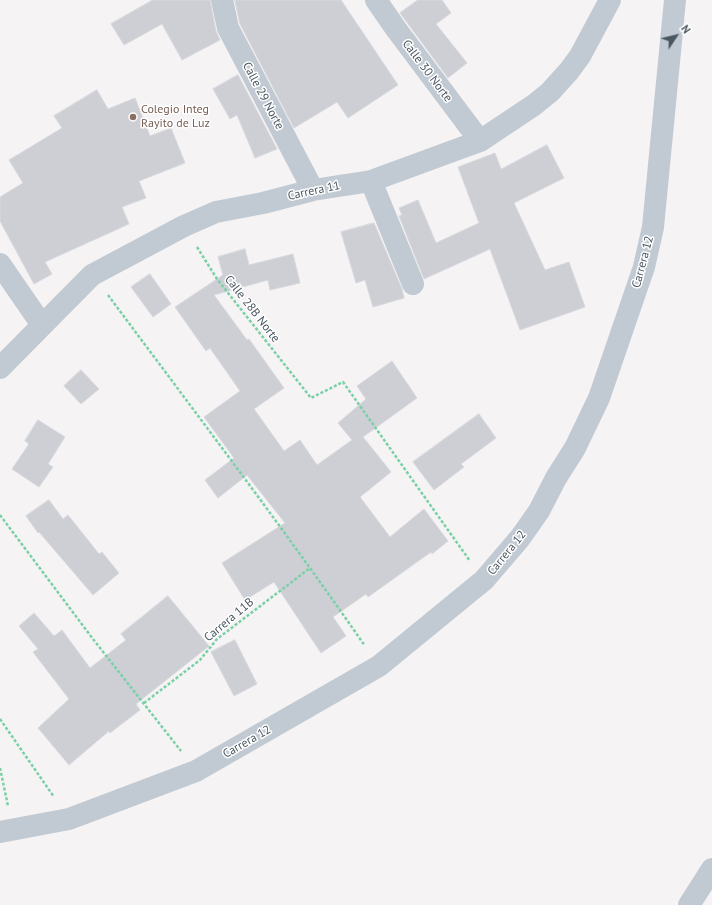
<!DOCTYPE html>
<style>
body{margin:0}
#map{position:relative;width:712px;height:905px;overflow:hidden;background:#f5f3f3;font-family:"PT Sans",sans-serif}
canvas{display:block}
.north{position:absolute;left:656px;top:16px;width:40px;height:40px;-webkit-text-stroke:3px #fff;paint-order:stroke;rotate:55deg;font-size:11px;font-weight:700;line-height:16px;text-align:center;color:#4a5661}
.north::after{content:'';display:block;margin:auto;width:14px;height:18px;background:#4a5661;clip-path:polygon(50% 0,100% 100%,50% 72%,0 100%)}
</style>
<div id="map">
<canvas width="712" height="905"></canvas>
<div class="north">N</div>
</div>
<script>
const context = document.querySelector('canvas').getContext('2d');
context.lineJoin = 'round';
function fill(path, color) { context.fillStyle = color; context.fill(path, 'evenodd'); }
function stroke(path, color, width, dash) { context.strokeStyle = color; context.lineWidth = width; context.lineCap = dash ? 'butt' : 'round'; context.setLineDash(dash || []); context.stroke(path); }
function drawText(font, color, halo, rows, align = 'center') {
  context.font = font + ' "PT Sans",sans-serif'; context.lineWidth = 3; context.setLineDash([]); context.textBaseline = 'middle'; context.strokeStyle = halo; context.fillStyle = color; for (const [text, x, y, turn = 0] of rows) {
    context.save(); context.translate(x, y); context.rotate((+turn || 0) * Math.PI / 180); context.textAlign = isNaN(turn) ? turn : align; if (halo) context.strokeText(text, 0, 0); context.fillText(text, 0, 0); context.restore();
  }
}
const building = new Path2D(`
 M153,0H210L216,31L220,40L182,60L162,24L124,45L111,24Z
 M235,0H341L398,85L348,118L337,102L294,128L240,24Z
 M418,0H442L451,13L436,24L467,63L448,78L400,13Z
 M238,75L277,149L255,158L237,115L230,119L213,89Z
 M97,90L108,109L135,98L150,136L171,128L185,163L139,181L146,198L122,207L129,224L45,262L52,274L34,284L0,221V197L23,183L9,160L62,128L54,116Z
 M547,145L564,178L514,203L545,270L569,262L585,307L520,330L490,249L424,279L399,216L402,215L399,208L418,200L436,243L479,223L458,167L495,153L501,169Z
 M374,223L402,289L404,298L373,307L365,280L356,283L341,232Z
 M245,249L249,265L293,254L300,283L270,290L268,280L214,295L247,340L249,339L284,388L254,409L284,451L300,440L317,465L352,440L338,423L366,399L357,386L392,361L417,398L363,437L391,472L360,497L390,537L424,509L448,541L432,554L431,552L368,597L366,594L333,617L346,636L321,653L274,582L245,600L222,563L285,523L247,475L218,498L205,480L234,458L204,417L240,391L210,348L206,351L175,307L223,275L218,257Z
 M150,274L171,304L153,317L131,287Z
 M81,370L99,389L81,404L64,386Z
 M479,414L496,438L461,464L464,467L434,490L413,462Z
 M38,420L65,437L48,464L53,467L39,487L12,469L29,444L25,441Z
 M49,500L63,519L68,515L99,554L102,552L119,573L93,595L39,532L38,533L26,516Z
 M168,596L209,646L136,704L140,710L110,733L109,731L69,765L38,728L69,699L33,652L38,649L19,626L34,613L54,636L62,630L90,668L126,640L121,634Z
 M235,640L257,684L234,696L211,652Z`);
fill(building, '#cdcfd5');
stroke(building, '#d7d9de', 1);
stroke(new Path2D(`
 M197,247L217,279L311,398L343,382L470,561
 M108,295C194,411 282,526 365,646
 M0,515L93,639L181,751
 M144,703L200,660L217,639L310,568
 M0,719L54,797
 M0,768L8,806`), '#7ad0a6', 2.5, [3, 2]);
stroke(new Path2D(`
 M222,0L228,28L313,190
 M376,0L396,29L480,141
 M371,181L413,284
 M0,264L42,325
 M0,368L92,275L184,226L216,212L263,203L313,190L371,181L480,141L534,105L550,92L569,71L580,56L610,0
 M0,832L69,819L196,771L379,666L484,580L520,538L539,511L556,478L575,448L599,398L644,267L653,227L675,0`), '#c1cad2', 22);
stroke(new Path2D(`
 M689,905L712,869`), '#c1cad2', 22);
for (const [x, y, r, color] of [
 [133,117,4,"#8d6e63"]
]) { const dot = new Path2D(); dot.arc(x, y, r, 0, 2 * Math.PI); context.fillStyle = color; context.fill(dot); stroke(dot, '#fff', 1.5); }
drawText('12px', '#4a5661', '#fff', [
 ["Calle 30 Norte",427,71,53],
 ["Calle 29 Norte",263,96,62],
 ["Carrera 11",314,191,-12],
 ["Carrera 12",643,262,-75],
 ["Calle 28B Norte",252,309,52],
 ["Carrera 12",507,553,-51],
 ["Carrera 11B",229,620,-40],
 ["Carrera 12",247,742,-30]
]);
drawText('12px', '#785e54', '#fff', [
 ["Colegio Integ",141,110],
 ["Rayito de Luz",141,124]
], 'left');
</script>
